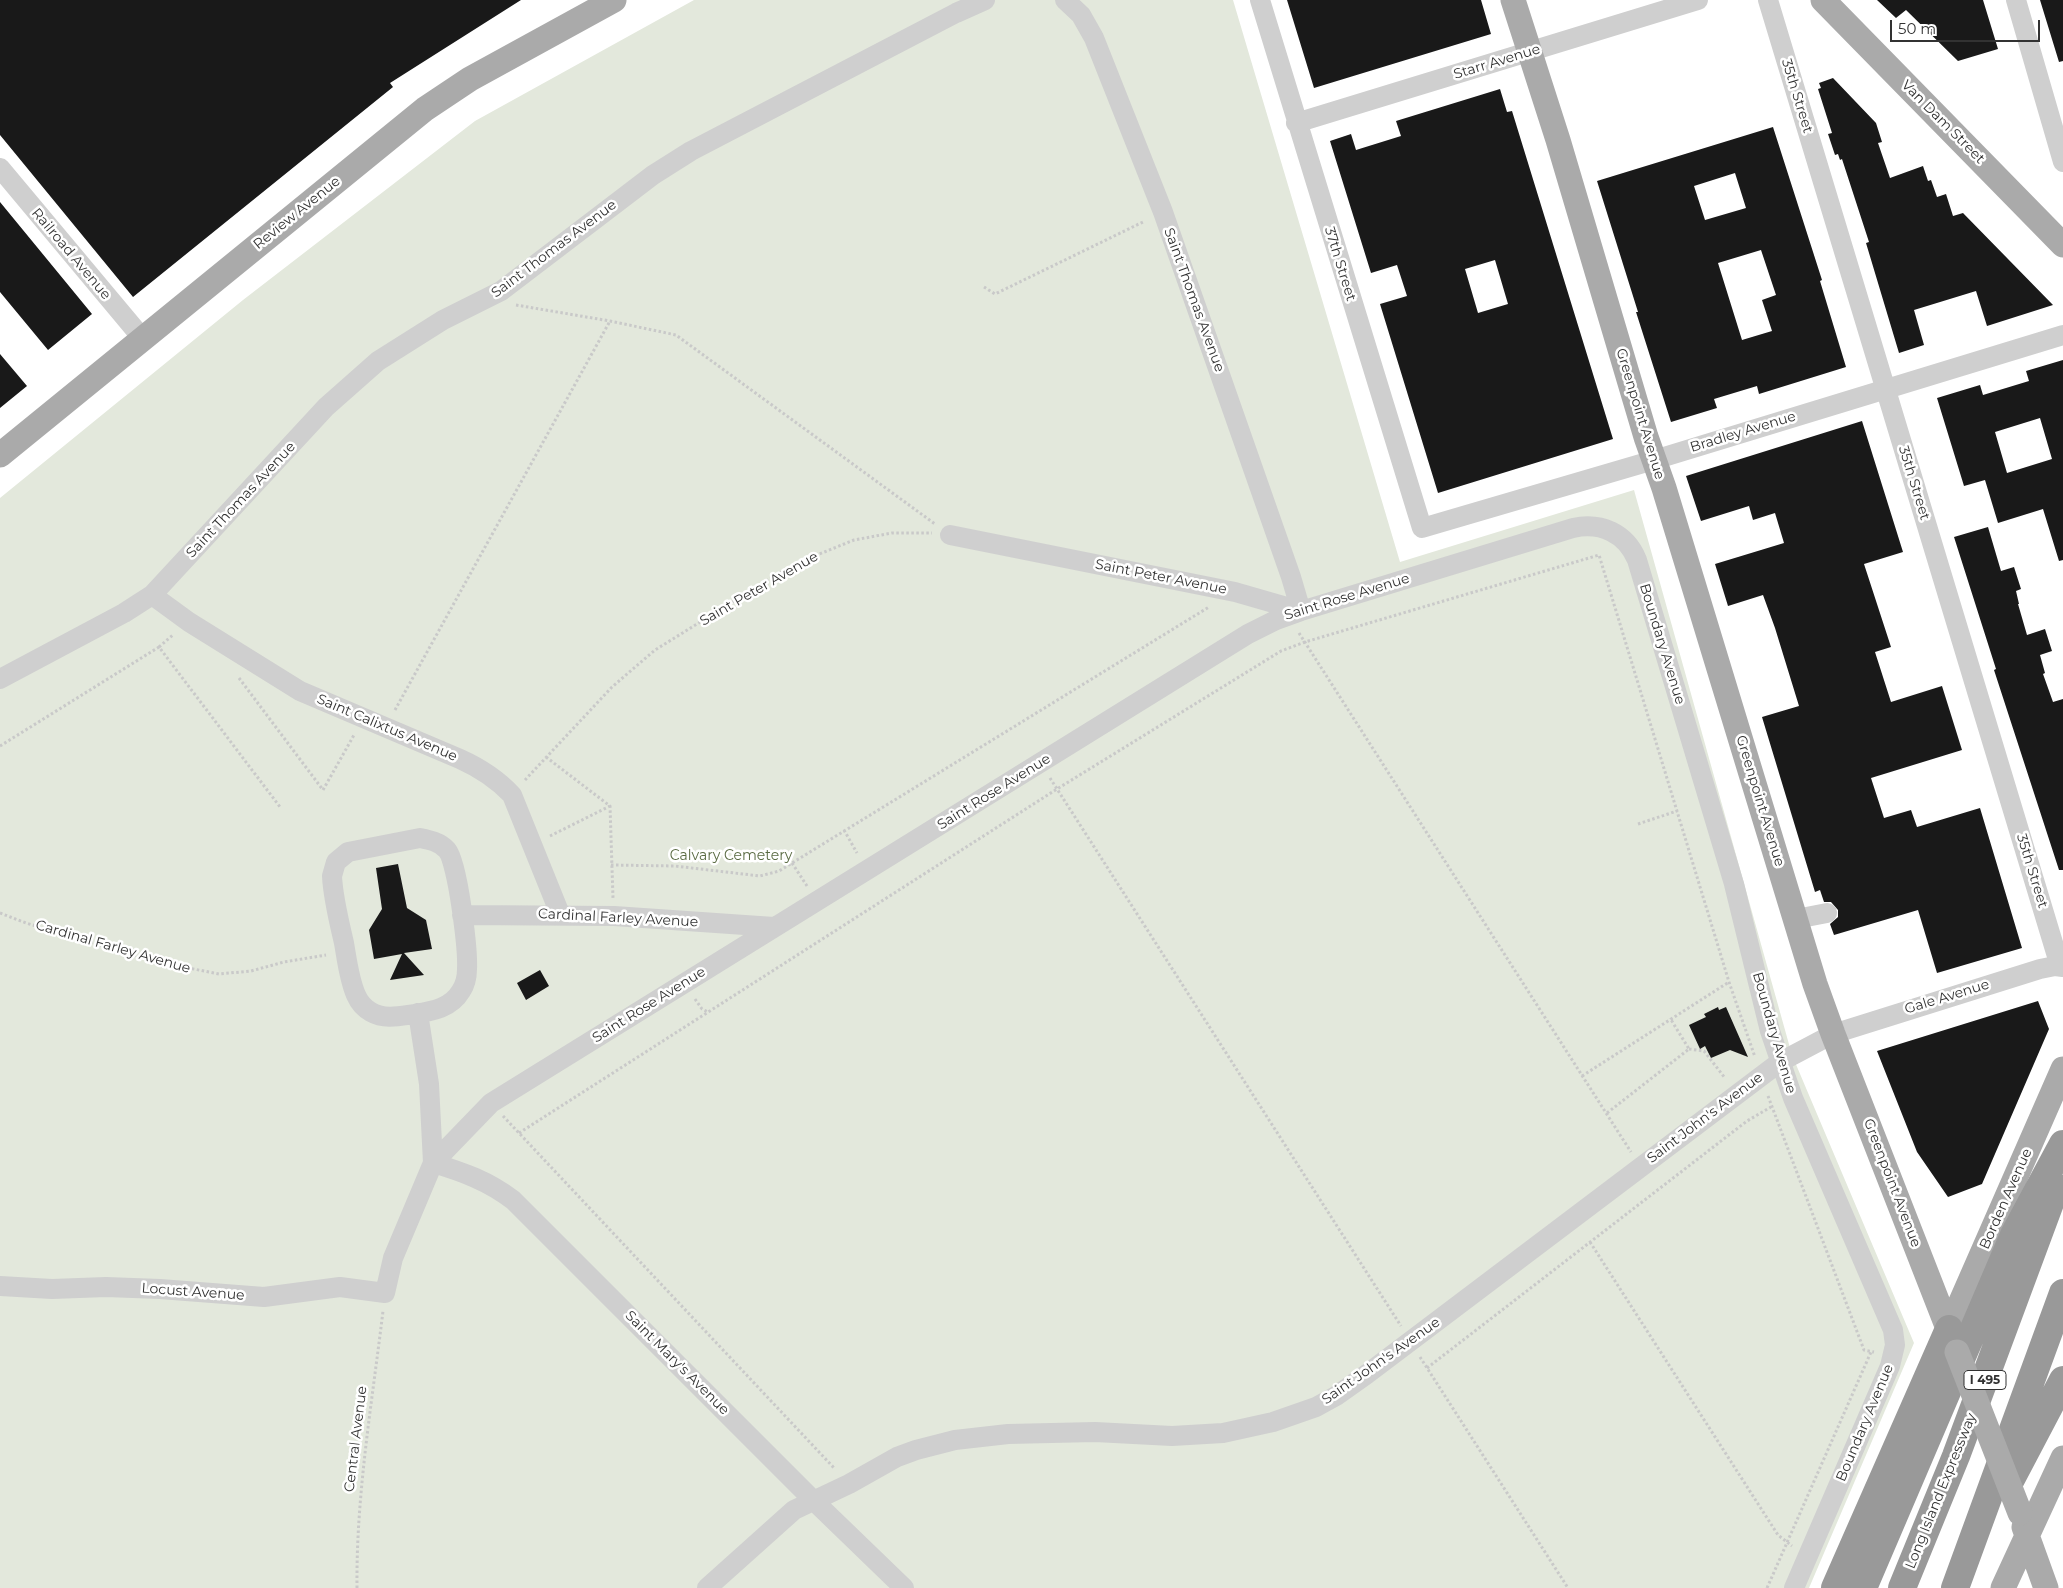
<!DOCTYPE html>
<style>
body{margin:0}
#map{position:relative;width:2063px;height:1588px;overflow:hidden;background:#fff;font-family:Montserrat,sans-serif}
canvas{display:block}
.scale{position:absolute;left:1890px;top:20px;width:150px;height:22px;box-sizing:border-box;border:2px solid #323232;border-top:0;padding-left:6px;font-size:15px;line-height:18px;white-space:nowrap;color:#323232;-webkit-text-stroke:4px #fff;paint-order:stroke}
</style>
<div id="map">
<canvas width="2063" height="1588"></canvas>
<div class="scale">50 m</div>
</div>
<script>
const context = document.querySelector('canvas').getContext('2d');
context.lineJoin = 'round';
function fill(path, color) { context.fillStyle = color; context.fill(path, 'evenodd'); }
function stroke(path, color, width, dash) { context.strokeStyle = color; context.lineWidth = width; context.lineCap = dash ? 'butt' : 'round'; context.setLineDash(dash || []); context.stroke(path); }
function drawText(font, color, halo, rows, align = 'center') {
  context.font = font + ' Montserrat,sans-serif'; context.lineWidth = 5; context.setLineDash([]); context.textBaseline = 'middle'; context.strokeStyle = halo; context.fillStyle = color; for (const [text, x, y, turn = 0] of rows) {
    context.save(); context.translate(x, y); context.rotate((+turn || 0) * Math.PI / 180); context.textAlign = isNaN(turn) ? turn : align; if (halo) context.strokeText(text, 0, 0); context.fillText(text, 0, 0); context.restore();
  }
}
fill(new Path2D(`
 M694,0H1233L1400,562L1634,490L1792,1055L1914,1343L1809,1588H0V498L243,300L475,121Z`), '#e3e8dc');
fill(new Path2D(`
 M0,0H521L390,83L393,87L133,297L0,135Z
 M1287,0H1481L1491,34L1314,88Z
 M1877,0H1983L1998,49L1958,61L1906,10L1896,18Z
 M2040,0H2063V61L2059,62Z
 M1833,78L1876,123L1882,142L1878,143L1890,178L1923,166L1928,181L1931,180L1937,197L1946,194L1953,216L1963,213L2053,305L1987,326L1976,291L1914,310L1924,345L1899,353L1866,243L1869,242L1855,199L1842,159L1840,160L1838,154L1835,155L1828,134L1832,133L1818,89L1821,88L1819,83Z
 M1500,89L1507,112L1512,111L1613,439L1438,493L1380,304L1407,296L1397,265L1371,273L1330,141L1351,134L1356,150L1401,136L1396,121ZM1495,260L1508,304L1478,313L1465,269Z
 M1773,127L1822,280L1820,281L1846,367L1759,394L1757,386L1714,399L1717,408L1671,422L1636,312H1638L1597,181ZM1735,173L1746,208L1705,220L1694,186ZM1761,250L1776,295L1762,300L1772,331L1742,340L1718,263Z
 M0,202L92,314L48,350L0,292Z
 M0,354L27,386L0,408Z
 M2063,360V560L2059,561L2043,509L1998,523L1985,480L1964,486L1937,398L1980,385L1983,395L2029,381L2026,371ZM2040,418L2052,459L2007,473L1995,432Z
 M1862,421L1903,552L1864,564L1891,647L1875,652L1891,702L1942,686L1962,750L1871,778L1884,818L1911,810L1917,827L1980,808L2022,948L1937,973L1918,910L1834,935L1830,924L1838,917V910L1831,902H1824L1820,890L1815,892L1762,717L1799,706L1775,628L1763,595L1728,606L1715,564L1784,543L1775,513L1753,520L1749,506L1701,521L1686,476Z
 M1988,527L2001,571L2014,567L2021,589L2016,591L2019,604H2018L2027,635L2045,629L2052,651L2040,655L2045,673L2043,674L2053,702L2063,699V870H2059L1994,670L1996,669L1954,537Z
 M398,864L407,908L426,920L432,949L404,953L424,975L390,980L402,954L374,959L369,930L382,909L376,868Z
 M540,970L549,986L526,1000L517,983Z
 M2038,1001L2049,1029L1982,1184L1948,1197L1917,1152L1877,1051Z
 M1718,1007L1719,1010L1726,1007L1748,1057L1730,1050L1711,1058L1705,1046L1700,1049L1689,1025L1706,1017L1704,1014Z`), '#191919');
stroke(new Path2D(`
 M984,287L995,294L1145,221
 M516,305L610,321L676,335L935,524
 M1299,633L1631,1152
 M159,647L174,634
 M239,678L323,790L354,735
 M395,710L610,321
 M0,746L159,647L280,807
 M546,757L610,806L613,898
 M1050,778L1401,1326
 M525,780L612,687L655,650L781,572L807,559L854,540L892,533H932
 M1638,824L1677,811
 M844,830L857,853
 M550,836L610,806
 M792,863L807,886
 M611,865L675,866L760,876L779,871L1209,607
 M0,913L26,923L158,962L219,974L251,971L284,962L326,955
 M695,999L702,1009L708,1012
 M1689,1049L1704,1051L1725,1078
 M1582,1076L1729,982
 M1768,1096L1864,1350L1874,1352
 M1607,1113L1689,1049L1670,1018
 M503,1116L835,1469
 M519,1133L1057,789L1281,651L1305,642L1599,555L1729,982L1755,1057
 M1590,1242L1778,1535L1792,1546
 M1420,1357L1568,1588
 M1427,1368L1747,1121L1771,1107
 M357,1588C356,1495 372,1403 383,1311
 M1767,1588L1871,1352`), '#c9c9c9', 3, [2.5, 2.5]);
stroke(new Path2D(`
 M1065,0L1081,15L1094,38L1163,212L1291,577L1301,611
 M1260,0L1422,528L1654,460L2063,335
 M1768,0L2060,966
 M2016,0L2063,162
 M1296,123L1698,0
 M0,168L143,339
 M950,535L1235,592L1301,611
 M152,595L189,622L300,691L460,759C480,768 497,779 512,795L560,914
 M0,679L124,613L152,595L326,407L378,361L443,320L501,291L653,175L691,151L956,13L985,0
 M420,838C430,840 440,842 447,850C458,863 468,950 467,969C467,977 465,985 461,991C451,1008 433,1011 415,1014C400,1016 385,1020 371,1012C364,1008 359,1002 356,995C349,979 347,960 344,943C339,921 333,898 332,876L336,862L348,852Z
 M462,915L614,916L774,927
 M1796,919L1827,913
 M433,1163L491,1103L1248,634L1276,620L1301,611L1573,528C1601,522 1626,533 1637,560L1734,884L1770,1031L1793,1098L1893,1330L1895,1345L1890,1366L1794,1588
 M433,1163C463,1172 488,1181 513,1200L814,1501L904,1588
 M0,1286L52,1289L106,1287L160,1289L264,1297L340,1287L385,1293L393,1258L433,1163L429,1084L418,1013
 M707,1588L794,1510L849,1484L897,1457L916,1450L955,1440L1008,1434L1095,1432L1172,1436L1223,1433L1273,1422L1316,1407L1336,1396L1367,1374L1780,1062L1833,1034L2040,969L2055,966L2063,967`), '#cfcfcf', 20);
stroke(new Path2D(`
 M1513,0L1558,140L1646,437L1664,488L1815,984L1833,1034L1956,1349
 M1823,0L2063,245
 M0,455L425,109L470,79L614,0
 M1949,1329L2063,1069
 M2024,1527L2046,1588
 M2003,1588L2063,1458`), '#aaa', 25);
stroke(new Path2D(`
 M2010,1481L2063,1380
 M1835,1588L1949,1329
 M1863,1588L2014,1235L2063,1144
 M1902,1588L1956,1456L2056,1187
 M1955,1588L2063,1293`), '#999', 28);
stroke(new Path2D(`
 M1957,1352L2020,1513`), '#aaa', 25);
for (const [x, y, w] of [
 [1985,1380,42]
]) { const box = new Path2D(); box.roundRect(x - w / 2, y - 9.5, w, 19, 4); context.fillStyle = '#fff'; context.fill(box); stroke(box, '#323232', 1); }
drawText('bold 12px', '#323232', null, [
 ["I 495",1985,1380]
]);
drawText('14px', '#323232', '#fff', [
 ["Starr Avenue",1497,62,-17],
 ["35th Street",1797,96,73],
 ["Van Dam Street",1943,122,45],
 ["Review Avenue",297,213,-39],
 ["Saint Thomas Avenue",554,249,-37],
 ["Railroad Avenue",71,254,50],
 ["37th Street",1340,264,73],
 ["Saint Thomas Avenue",1194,300,70],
 ["Greenpoint Avenue",1640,414,73],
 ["Bradley Avenue",1743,432,-17],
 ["35th Street",1914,483,73],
 ["Saint Thomas Avenue",241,500,-47],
 ["Saint Peter Avenue",1161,577,11],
 ["Saint Peter Avenue",759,589,-30],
 ["Saint Rose Avenue",1347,597,-17],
 ["Boundary Avenue",1662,644,73],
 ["Saint Calixtus Avenue",387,728,23],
 ["Saint Rose Avenue",994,792,-32],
 ["Greenpoint Avenue",1760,801,73],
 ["35th Street",2032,871,73],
 ["Cardinal Farley Avenue",618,918,3],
 ["Cardinal Farley Avenue",113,947,16],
 ["Gale Avenue",1947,997,-17],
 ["Saint Rose Avenue",649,1005,-32],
 ["Boundary Avenue",1774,1033,74],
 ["Saint John's Avenue",1705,1118,-37],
 ["Greenpoint Avenue",1892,1183,69],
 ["Borden Avenue",2006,1199,-66],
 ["Locust Avenue",193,1292,4],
 ["Saint John's Avenue",1381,1361,-35],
 ["Saint Mary's Avenue",677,1363,45],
 ["Boundary Avenue",1865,1423,-67],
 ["Central Avenue",356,1439,-83],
 ["Long Island Expressway",1941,1491,-68]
]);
drawText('14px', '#5a6b43', '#fff', [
 ["Calvary Cemetery",731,856]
]);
</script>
